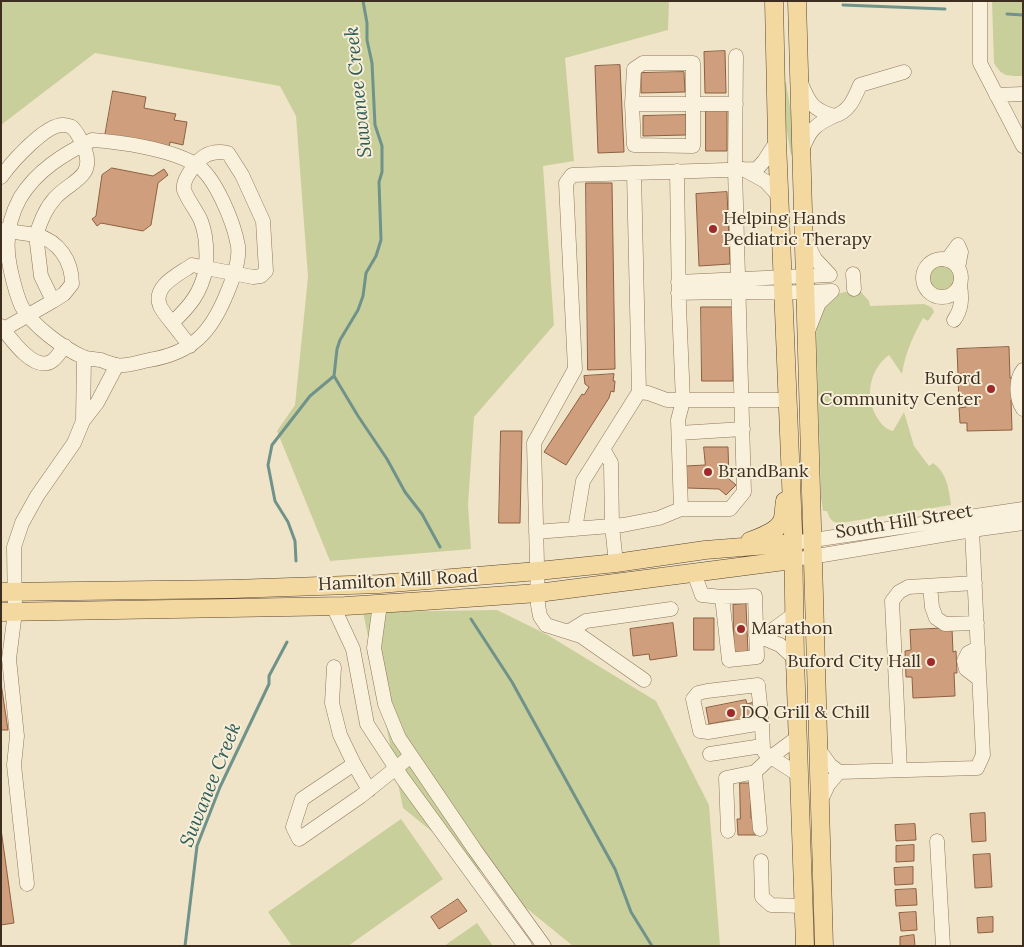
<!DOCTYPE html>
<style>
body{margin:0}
#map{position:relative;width:1024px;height:947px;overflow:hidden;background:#f0e4c8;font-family:Lora,serif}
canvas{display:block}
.frame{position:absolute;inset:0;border:2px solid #3d2e20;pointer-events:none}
</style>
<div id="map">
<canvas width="1024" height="947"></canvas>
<div class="frame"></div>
</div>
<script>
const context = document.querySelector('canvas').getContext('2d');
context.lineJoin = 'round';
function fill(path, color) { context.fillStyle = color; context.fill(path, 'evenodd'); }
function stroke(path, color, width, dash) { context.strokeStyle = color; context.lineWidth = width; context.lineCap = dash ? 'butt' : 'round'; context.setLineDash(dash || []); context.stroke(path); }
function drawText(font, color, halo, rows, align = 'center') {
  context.font = font + ' Lora,serif'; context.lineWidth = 4; context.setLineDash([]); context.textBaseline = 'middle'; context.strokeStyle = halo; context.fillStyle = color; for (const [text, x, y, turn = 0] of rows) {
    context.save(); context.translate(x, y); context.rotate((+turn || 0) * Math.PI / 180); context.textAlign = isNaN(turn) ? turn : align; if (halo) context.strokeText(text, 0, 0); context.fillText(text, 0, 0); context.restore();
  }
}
fill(new Path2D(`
 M1,1H669L668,30L565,58L574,161L543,166L554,325L474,417L468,505L471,549L330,561L277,431L295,405L308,277L296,116L280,86L95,53L1,125Z
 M992,1H1023V76C1008,76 1002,77 994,63Z
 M784,82H786L792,120L793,155H791L784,115Z
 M928 278a14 14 0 1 1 28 0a14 14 0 1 1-28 0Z
 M844,292H861L869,301L870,306L924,304C929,306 933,307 934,312L928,321L923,318C913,336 905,354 902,374L889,355C869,370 864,398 878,419C882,425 886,429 893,431L904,412L914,446L929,466L933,463C947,473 949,489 951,505L841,523C831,523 830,519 827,511H823L821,497L816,327C819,309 827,297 844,292Z
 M497,610L546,634L656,701L709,805L720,946H573L403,808L363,612Z
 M401,819L443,879L348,946H292L268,912Z
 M477,923L493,946H444Z`), '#c9cf9b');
stroke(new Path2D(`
 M843,5L945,9
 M1007,14L1023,15
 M334,376L358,416L387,459L405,492L422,514L440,547
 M296,561L295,541L288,522L275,501L268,465L272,445L310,396L334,376L337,349L340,340L358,310L363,296L366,273L376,256L381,240L379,182L382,172V146L375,125L372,63L367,40V23L363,1
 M471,619L512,682L615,869L631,912L652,946
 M185,946L197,846L220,787L269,684V676L287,642`), '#6f938a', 3);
const building = new Path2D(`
 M725,51L726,93H705L704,52Z
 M620,65L624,152L598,153L595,66Z
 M684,72L685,92L641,93V73Z
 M113,91L146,97L144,108L176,114L174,120L187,122L183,145L170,142L169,148L105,136Z
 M706,109H727V151H706Z
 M686,115V135L643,136V116Z
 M112,168L153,176L164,169L168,175L158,183L151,225L143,231L101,223L97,226L92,219L96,216L102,175Z
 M586,183H612L615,369L588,370Z
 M727,192L730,264L699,266L696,194Z
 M701,307H733V381H702Z
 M1009,347L1010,378H1023V399L1011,400L1012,430L967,431V423H960L959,408L966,407V402H959L958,379H965L964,373L958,374L957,349Z
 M614,374L613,381H615L614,392L611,391L609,398L566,465L544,452L582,394L584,395L589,387L585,384L584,376Z
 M501,431H522L520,523H499Z
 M704,447H728L729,479L736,485L726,495L719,489L687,488L686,466L705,465Z
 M746,604L748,653L734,654L733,605Z
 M694,618H714V650H694Z
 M673,623L677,656L650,660L649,654L633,656L630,629Z
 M952,628L953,652L956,651L957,673H954L955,696L913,698L912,677H906L905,651L911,650L910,630Z
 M1,683L8,730H1Z
 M746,700L747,704L754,702L757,719L733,728L731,720L709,724L706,708Z
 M740,783H750L751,818H755L756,835H738L737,819H740Z
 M985,813L986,841L972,842L970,814Z
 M915,824L916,840L896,841L895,825Z
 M1,829L14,923L1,925Z
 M914,845V861L896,862V846Z
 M990,854L992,887L975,888L973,855Z
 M913,867V884L895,885L894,868Z
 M916,889L917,905L896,906L895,890Z
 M458,899L467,911L439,929L431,917Z
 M916,912L917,930L901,931L899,913Z
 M993,917V932L978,933L977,918Z
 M914,935L915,946H900V937Z`);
fill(building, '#cf9f7d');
stroke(building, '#8d5f41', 1);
const minor = new Path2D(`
 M980,1V63L1023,146
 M801,83C809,103 813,110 834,116C814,125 810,130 802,150
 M996,95L1023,94
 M632,104L634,69L643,63H693V146L634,145L632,104H736
 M834,116C849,112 854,99 860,85L904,72
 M92,140C122,142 169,149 195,164C215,175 234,223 238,246C240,261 233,279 227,293C211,333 192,353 149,360C139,362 125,367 116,365C111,364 106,362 101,360C95,359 88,359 83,357C63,348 33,326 22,307C16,295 13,281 10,267C5,244 8,220 20,198C37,170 64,154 92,140Z
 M743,169L765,181L779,196
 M677,171L679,306L683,401L678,420L681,509
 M634,173L639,392
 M1,177C11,163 46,123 64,125C67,125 69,126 72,127C78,133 82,142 85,150C95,178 70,181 55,198C45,209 41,221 36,235C59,241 72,261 72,284L64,294L53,301
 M1,230L36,235L41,276L53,301L4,329
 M805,239L815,259L830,275
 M923 278a19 19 0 1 1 38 0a19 19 0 1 1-38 0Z
 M947,260L958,245L961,252L958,268
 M853,274L854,289
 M678,282L830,275
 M678,293C730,291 781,294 832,291
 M954,320C962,309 962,298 960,285
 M172,323C168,318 163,312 160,306C152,286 178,275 192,265L206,268C207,253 207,236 201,221C197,211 188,201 184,190C183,185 185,180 188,175C197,159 208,149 228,153L242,175L263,221L266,271L261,276L253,277L206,268C201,293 190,306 172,323L190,346
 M1,326C10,338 34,373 52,361C57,358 61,350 65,346
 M808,331L819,303L832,291
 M1023,370C1015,380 1016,399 1023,409
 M83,421L97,403L117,365
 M679,433L743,429
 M603,449L611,463L612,526L616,563
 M575,529L583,481L639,392L648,393L667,400H788
 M536,532L623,525L659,518L681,509H730L744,492L735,169L736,56
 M793,543L1023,509
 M805,558L972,530L1023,523
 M694,573L702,595L722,597L729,660L757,657L755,596L722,597
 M930,586L932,607L936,618L945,624L977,623
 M380,604L374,648L385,704L399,738L475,850L544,946
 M333,606L353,649L367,724L403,779L525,946
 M568,632L586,621L671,609
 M756,635L780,645L795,659
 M756,635L770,632L793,615
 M978,648L968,653L964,661L966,669L979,679
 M334,667L332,703L340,735L354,764L302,799L293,827L299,839L361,796L411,756
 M644,680L581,636L546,625L540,616L538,605L534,443L575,369L566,183L572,175L757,169L764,161L777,141
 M798,737L771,757L799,775
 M819,750L830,765L839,772L977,768L983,755L972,530
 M710,754L762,746
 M354,764L369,790
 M900,770L892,601L899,592L908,587L975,583
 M821,800L828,785L839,772
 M760,829L755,772L771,757L766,754L763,750L762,723L758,685L707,691L698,693L693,699L700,731L708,732L762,723
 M728,831L726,778L755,772
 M937,841L943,946
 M761,861L762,897L771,905L803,906
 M27,884L14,765L17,736L9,659L15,612L14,547L22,523L37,496L74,443L83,421L84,357`);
const major = new Path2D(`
 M774,1L777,141L793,530L795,659L805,946
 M797,1L824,946
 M750,541C761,537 780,531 783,518C784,513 784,506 785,501
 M1,592L232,589L379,584L538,571L616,563L705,550L793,543
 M1,612L345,606L424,601L538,593L792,560`);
stroke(minor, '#8d765c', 15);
stroke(major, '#5b4430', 19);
stroke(minor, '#faf1dc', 14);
stroke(major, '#f3d9a0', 18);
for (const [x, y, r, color] of [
 [713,229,5,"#9e2a2b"],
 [991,389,5,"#9e2a2b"],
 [708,472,5,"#9e2a2b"],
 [741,629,5,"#9e2a2b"],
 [931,662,5,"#9e2a2b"],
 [731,713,5,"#9e2a2b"]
]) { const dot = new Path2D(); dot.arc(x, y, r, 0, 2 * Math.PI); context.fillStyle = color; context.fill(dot); stroke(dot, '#f7eed8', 2); }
drawText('18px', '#3d2e20', '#f7eed8', [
 ["Helping Hands",723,219],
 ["Pediatric Therapy",723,240],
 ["Buford",981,379,"right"],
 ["Community Center",981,400,"right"],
 ["BrandBank",718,472],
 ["Marathon",751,629],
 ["Buford City Hall",921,662,"right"],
 ["DQ Grill & Chill",741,713]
], 'left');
drawText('18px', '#3d2e20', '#f7eed8', [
 ["South Hill Street",904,522,-9],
 ["Hamilton Mill Road",398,581,-3]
]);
drawText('italic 19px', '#2f5d5a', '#f7eed8', [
 ["Suwanee Creek",359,92,-96],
 ["Suwanee Creek",211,785,-68]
]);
</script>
